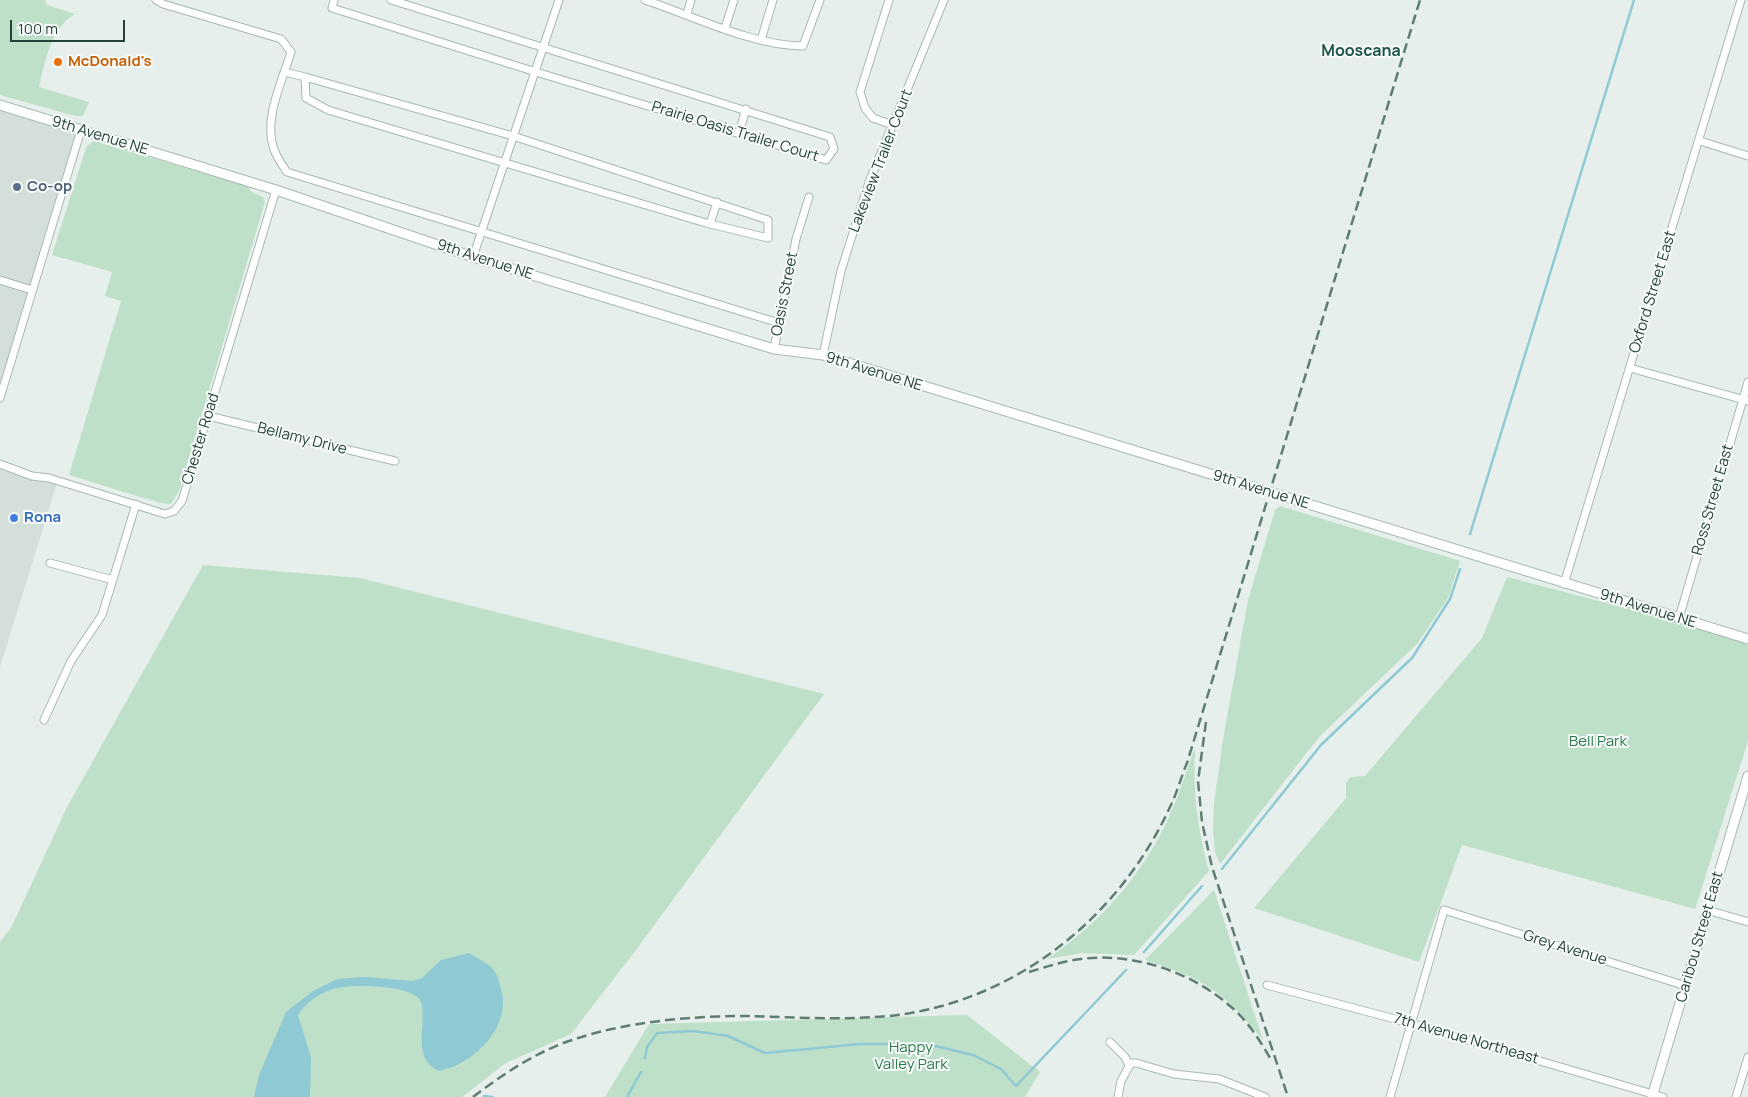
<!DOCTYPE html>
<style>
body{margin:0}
#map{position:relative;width:1748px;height:1097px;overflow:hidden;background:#e6efeb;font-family:Manrope,sans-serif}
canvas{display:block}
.scale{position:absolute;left:10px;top:20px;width:115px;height:22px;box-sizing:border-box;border:2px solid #24423a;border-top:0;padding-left:6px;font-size:15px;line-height:18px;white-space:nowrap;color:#24423a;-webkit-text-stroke:4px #f7fbf9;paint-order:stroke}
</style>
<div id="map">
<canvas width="1748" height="1097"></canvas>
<div class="scale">100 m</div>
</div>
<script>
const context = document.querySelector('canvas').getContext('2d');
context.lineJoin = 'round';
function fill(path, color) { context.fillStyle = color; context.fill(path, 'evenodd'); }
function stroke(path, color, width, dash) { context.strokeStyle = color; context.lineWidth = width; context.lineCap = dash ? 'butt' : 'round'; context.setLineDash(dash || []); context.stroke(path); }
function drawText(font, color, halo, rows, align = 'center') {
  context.font = font + ' Manrope,sans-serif'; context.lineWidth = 4; context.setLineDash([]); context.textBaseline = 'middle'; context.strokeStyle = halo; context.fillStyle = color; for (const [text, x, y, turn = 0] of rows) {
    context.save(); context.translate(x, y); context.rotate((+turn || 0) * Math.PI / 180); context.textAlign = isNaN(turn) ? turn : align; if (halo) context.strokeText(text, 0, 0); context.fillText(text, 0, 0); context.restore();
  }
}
fill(new Path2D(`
 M2,106L81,130L0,398V111Z
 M0,463L58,480L0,667Z`), '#d4dfda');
fill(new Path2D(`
 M0,0H45L47,5L75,14C50,29 46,60 39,87L89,102L83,116H75L0,95Z
 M94,141L247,186L252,192L263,197L265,202L179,491L171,504L160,503L69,475L121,301L105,296L112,272L52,255L84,154L87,146Z
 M1280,506L1460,561L1448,598L1417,644L1319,737L1220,864L1215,852L1213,830L1214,803L1223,739L1248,600L1275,510Z
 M203,565L360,578L824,694L636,950L571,1034L506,1063L462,1097H0V942L12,926L67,807Z
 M1507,577L1748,640V741L1695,909L1462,845L1419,962L1254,908L1346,798V783L1351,777L1365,776L1482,638Z
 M1195,748C1193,795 1197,825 1209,871L1134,955L1083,953L1047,959C1099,924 1141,877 1168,819C1179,796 1186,771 1195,748Z
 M1214,890L1263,1040C1223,991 1205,979 1145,960Z
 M967,1015L1040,1072L1025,1097H605L649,1024Z`), '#bfe0c8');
fill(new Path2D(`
 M469,953C476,958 486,962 492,968C497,973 499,982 501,989C512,1027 474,1064 439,1071C410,1058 428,1022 421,1002C415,985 354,984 338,988C323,991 306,1001 298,1015L311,1057L310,1097H254L259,1075L286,1012L313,991L337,979L365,977L413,981L422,978L441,960Z`), '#8ec9d4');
stroke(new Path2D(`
 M1470,534L1634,0
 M1222,869L1321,745L1412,658L1450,599L1460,569
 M1144,952L1202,886
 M645,1058L647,1047L657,1033L693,1031L728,1036L765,1053L860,1044H927L973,1055L1001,1069L1016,1086L1126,970
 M484,1096L493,1097
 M627,1097L641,1072`), '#8ec9d4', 2.5);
const minor = new Path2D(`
 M156,0L163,4L281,39L291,52C282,82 262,121 275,152C278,159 283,166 287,172L779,323
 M334,0L332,8L536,72L826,160L834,149L830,137L391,0
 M645,0C693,16 754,46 803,46L820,0
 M889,0L860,92L865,108L873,118L893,125
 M687,14L691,0
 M725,28L734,0
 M761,40L773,0
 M285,72L305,77L513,136L768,220V238L706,223L328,110L306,98L305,77
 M739,133L746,109
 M1700,141L1748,156
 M710,224L717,202
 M473,257L559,0
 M0,280L32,290
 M774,349L796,239L809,197
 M823,355L841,271L869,182L944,0
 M1630,368L1748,401
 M0,398L81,130
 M208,416L395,461
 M0,464L32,476L49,478L165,514L174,511L182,501L276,190
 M50,563L113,580
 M1564,584L1741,0
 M1679,618L1748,382
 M44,720L71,661L102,615L136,504
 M1707,910L1748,922
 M1267,985L1410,1023L1663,1097
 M1110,1042L1125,1057L1129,1065
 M1118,1097L1121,1081L1131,1063H1136L1174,1074L1219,1079L1265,1097
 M1390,1097L1444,910L1686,986
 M1736,1097L1748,1057`);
const tertiary = new Path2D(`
 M0,105L276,190L473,257L774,349L823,355L1748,639
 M1652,1097L1748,776`);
stroke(minor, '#a8b8b2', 9);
stroke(tertiary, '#a8b8b2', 11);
stroke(minor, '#fff', 7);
stroke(tertiary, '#fff', 9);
stroke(new Path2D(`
 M1206,722L1198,781L1202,822L1212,867L1288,1097
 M1029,972C1046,967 1063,961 1081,959C1132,952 1192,972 1230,1006C1247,1020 1259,1039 1270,1058
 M473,1097C503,1074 536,1052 572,1040C625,1022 689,1016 745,1016C795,1017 847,1021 898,1015C1018,999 1120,916 1170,807C1177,793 1181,777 1187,763L1420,0`), '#5f7d75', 2.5, [10, 5]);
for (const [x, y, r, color] of [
 [58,62,5,"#e8710a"],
 [17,187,5,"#5c6f8a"],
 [14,518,5,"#3f7fe0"]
]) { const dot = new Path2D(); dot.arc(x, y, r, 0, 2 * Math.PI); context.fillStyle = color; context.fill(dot); stroke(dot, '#f7fbf9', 2); }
drawText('bold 15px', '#c56008', '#f7fbf9', [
 ["McDonald's",68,62]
], 'left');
drawText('15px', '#24423a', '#f7fbf9', [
 ["Prairie Oasis Trailer Court",735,132,17],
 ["9th Avenue NE",100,136,17],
 ["Lakeview Trailer Court",881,161,-69],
 ["9th Avenue NE",485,260,18],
 ["Oxford Street East",1653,292,-73],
 ["Oasis Street",785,294,-79],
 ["9th Avenue NE",874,372,17],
 ["Chester Road",201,439,-73],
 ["Bellamy Drive",302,439,14],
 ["9th Avenue NE",1261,490,17],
 ["Ross Street East",1713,500,-74],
 ["9th Avenue NE",1648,609,17],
 ["Caribou Street East",1700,937,-74],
 ["Grey Avenue",1565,948,17],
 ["7th Avenue Northeast",1466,1039,16]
]);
drawText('bold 15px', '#4e5e75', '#f7fbf9', [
 ["Co-op",27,187]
], 'left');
drawText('bold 15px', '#366cbe', '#f7fbf9', [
 ["Rona",24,518]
], 'left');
drawText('15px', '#2d7a4b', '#f7fbf9', [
 ["Bell Park",1598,742],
 ["Happy",911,1048],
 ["Valley Park",911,1065]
]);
drawText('bold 16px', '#1f5548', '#f7fbf9', [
 ["Mooscana",1361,52]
]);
</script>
